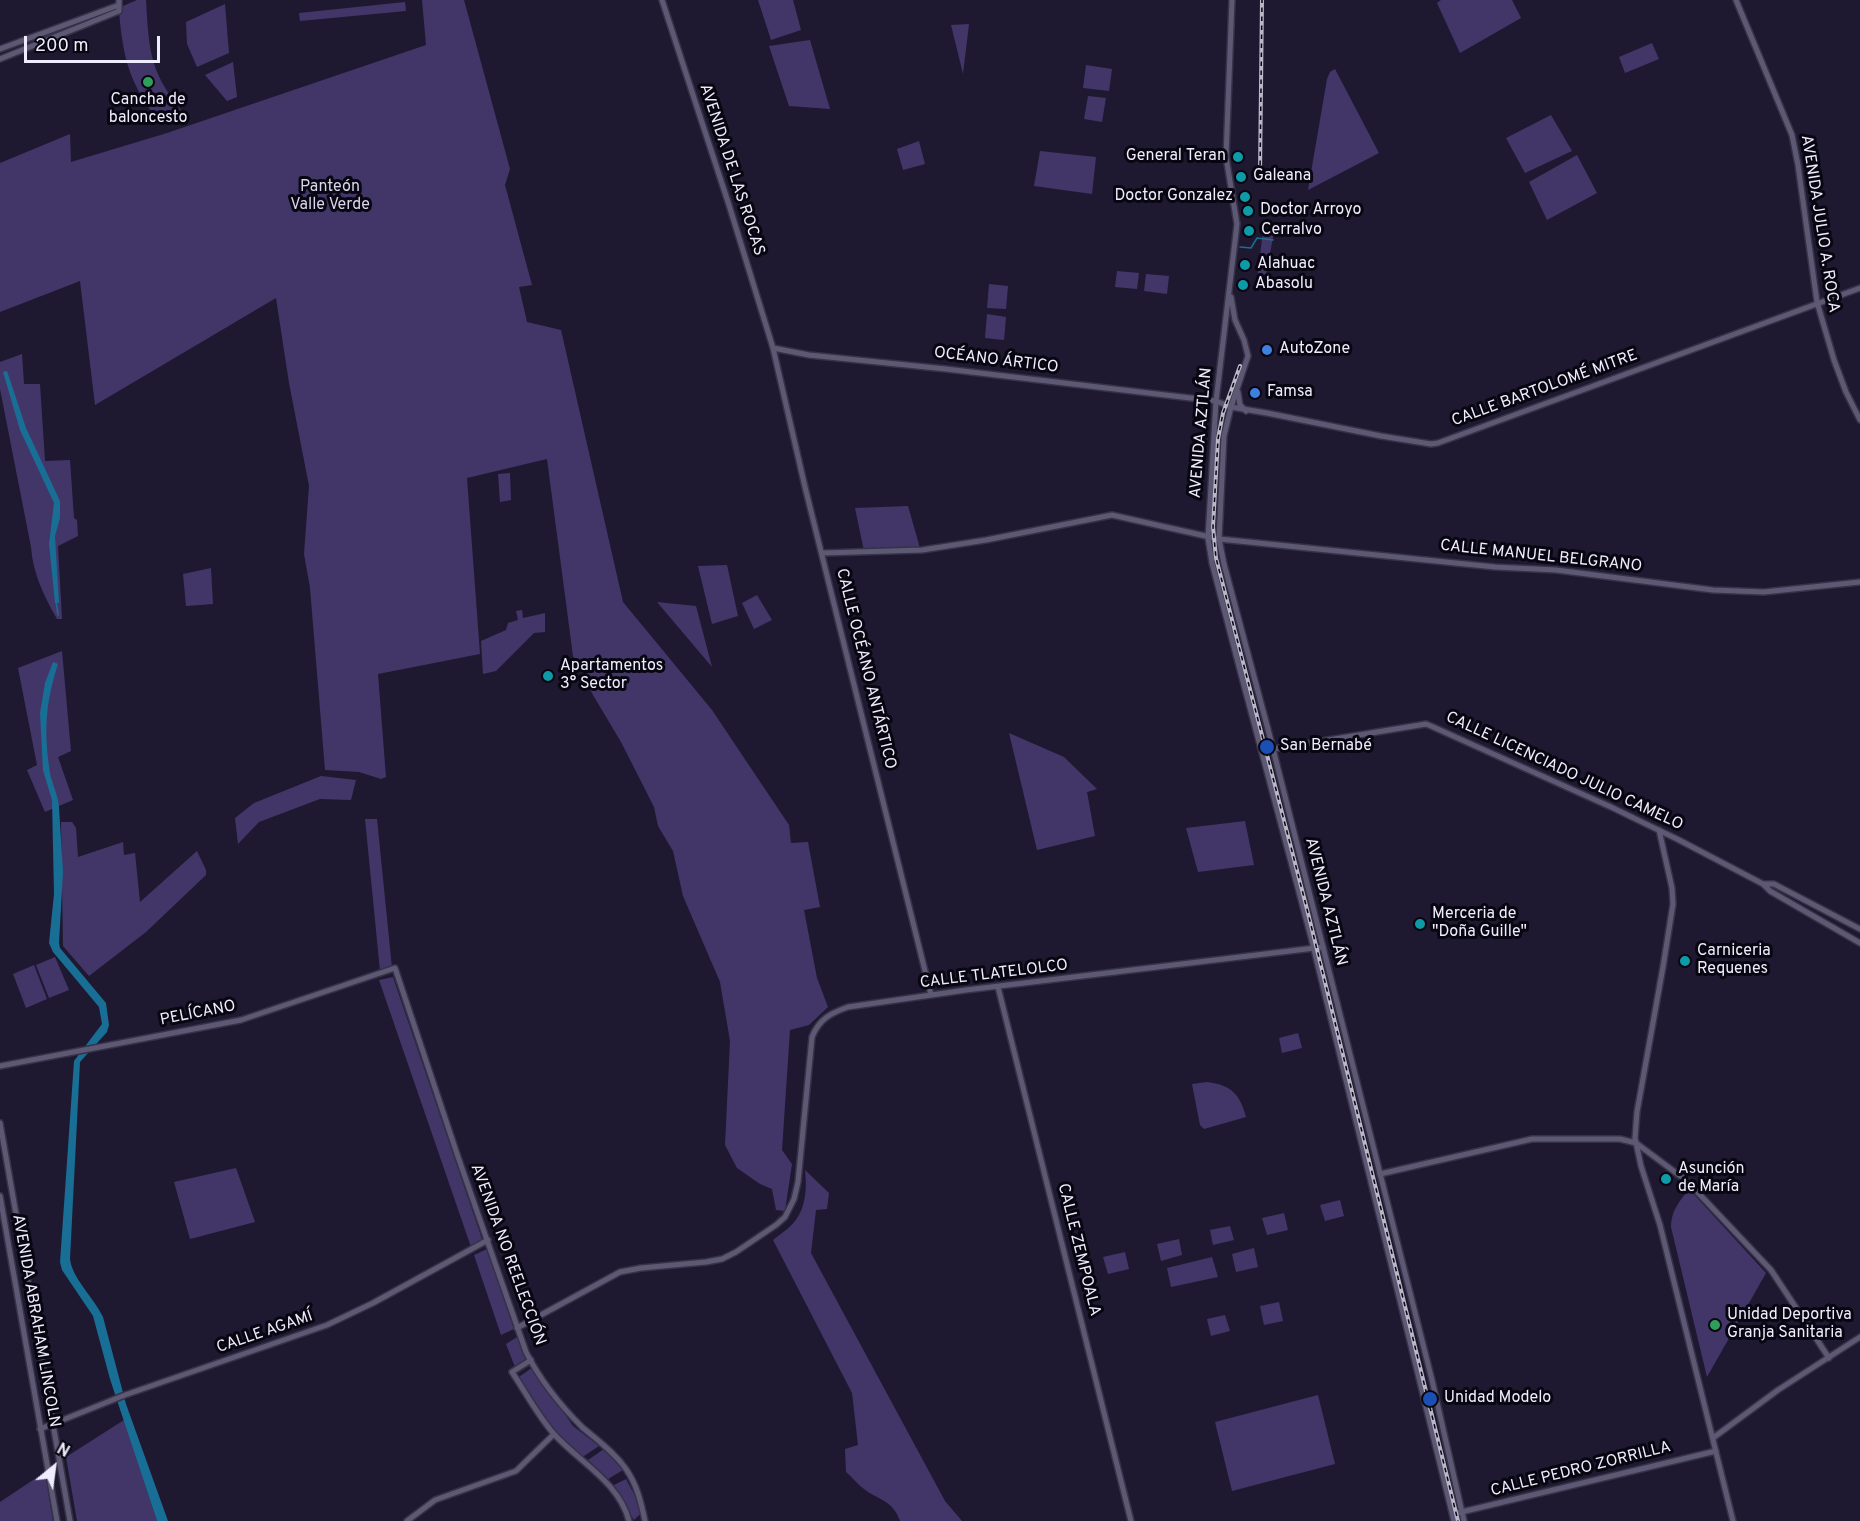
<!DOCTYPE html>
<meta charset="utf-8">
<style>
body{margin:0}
#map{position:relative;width:1860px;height:1521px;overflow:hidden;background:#1e1931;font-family:Overpass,sans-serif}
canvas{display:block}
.north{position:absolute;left:24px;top:1437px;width:60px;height:60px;-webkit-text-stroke:4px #080610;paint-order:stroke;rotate:29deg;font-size:16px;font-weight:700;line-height:24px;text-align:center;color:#efecfd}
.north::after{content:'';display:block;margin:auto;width:21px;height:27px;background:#efecfd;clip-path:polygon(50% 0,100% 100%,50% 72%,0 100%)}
.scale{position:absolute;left:24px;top:36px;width:136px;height:27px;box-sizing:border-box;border:3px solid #efecfd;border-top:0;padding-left:8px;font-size:18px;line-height:21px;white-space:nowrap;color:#efecfd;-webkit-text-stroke:4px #080610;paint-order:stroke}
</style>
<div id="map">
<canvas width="1860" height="1521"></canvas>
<div class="north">N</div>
<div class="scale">200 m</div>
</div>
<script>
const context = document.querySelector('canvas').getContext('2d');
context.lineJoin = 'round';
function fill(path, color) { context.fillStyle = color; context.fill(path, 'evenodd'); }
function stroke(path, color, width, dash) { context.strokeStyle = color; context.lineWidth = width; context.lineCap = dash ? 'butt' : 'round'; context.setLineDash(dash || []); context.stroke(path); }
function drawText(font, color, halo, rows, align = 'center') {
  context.font = font + ' Overpass,sans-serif'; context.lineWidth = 6; context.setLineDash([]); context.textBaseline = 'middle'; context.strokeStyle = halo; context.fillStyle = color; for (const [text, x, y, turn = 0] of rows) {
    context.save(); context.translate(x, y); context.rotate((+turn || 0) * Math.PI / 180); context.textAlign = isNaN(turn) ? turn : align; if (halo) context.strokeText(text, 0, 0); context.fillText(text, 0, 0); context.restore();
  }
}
fill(new Path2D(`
 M137,0H146C149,53 150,74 186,116L161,124C130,85 123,60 119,11L123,6Z
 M422,0H464L510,169L505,185L532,285L519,287L527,322L561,330L623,602L712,710L789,825L791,843L808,842L820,907L804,910L817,978L828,1007L809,1025L790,1030L782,1150L792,1164L785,1211L776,1210L772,1189L760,1184L737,1168L725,1145L730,1041L720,982L683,896L673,851L658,826L654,807L621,742L593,695L573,656L547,459L467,478L480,654L378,674L386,777L381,779L359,772L325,770L310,588L304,554L309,486L289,383L276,298L95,405L80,281L0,312V163L70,134L71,162L167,133L426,45Z
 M758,0H793L801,30L771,40Z
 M1441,0H1512L1521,18L1460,53L1437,3Z
 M405,2L406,11L300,21L299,13Z
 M225,4L229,53L197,67L187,44L186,22Z
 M969,24L963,74L951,25Z
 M810,40L830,109L789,106L769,46Z
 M1652,43L1659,59L1625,73L1619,57Z
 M233,62L237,97L227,101L205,75Z
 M1086,65L1112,69L1109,91L1083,88Z
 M1335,69L1379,153L1308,190L1327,79L1330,72Z
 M1088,96L1106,98L1102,122L1084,119Z
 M1551,115L1572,151L1525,173L1506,138Z
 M919,141L925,164L903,170L897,149Z
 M1040,151L1096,157L1092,194L1034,186Z
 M1577,155L1597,193L1547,220L1529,182Z
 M1263,231L1274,232L1265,280L1257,279Z
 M1117,271L1139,273L1137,289L1115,287Z
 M1146,274L1169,276L1167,294L1144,291Z
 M989,284L1008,286L1006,309L987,308Z
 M987,314L1006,317L1004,340L985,338Z
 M22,354L24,384H40L45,461L70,460L74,518L77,520L78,536L58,546L62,619H57C44,596 33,574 31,547L0,389V362Z
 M510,473L511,500L500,502L498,474Z
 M908,506L920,548L864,551L855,508Z
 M727,565L738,616L712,624L698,566Z
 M211,568L213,604L186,606L183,574Z
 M757,595L772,620L754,629L742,603Z
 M657,602L696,606L712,667Z
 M522,610L523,618L545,613V632L534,633L496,671L483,674L481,641L506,630L508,623L518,620L516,611Z
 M62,651L71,751L58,757L73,800L45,812L27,770L37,765L18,668Z
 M1009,733L1064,757L1097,789L1087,792L1095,836L1037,850Z
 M321,776L356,780L351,800L320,799L259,822L238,844L235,818L254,803Z
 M365,819H377L392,968L380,971Z
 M1245,821L1254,865L1198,872L1186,828Z
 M61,822H72L76,828L78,857L123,842L124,855L135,853L140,902L197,851L206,870V875L146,932L89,976L63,946Z
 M55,957L69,990L49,998L36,965Z
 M34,965L47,999L26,1008L13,974Z
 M393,977L483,1242L471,1247L379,980Z
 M1298,1033L1302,1048L1282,1053L1279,1038Z
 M1207,1082C1231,1085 1240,1094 1246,1117L1204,1129L1200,1125L1192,1084Z
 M236,1168L255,1222L190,1239L174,1182Z
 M805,1170L829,1193L827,1209L816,1210L811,1253L945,1501L962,1521H900C893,1500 878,1500 864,1489C857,1484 852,1477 846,1472L845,1449L858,1445L852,1393L773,1240C780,1234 789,1229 795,1221C806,1208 807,1186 805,1170Z
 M1689,1189L1766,1273L1707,1377L1671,1227C1671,1211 1679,1202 1689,1189Z
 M1340,1200L1344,1216L1325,1221L1320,1205Z
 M1284,1213L1288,1230L1267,1235L1262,1218Z
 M1230,1226L1234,1240L1213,1245L1210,1230Z
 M1179,1239L1182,1255L1161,1261L1157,1244Z
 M1254,1248L1258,1267L1236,1272L1232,1254Z
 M487,1249L514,1329L501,1335L474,1255Z
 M1125,1252L1129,1269L1108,1274L1103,1257Z
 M1212,1257L1218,1277L1171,1287L1167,1268Z
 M1279,1302L1283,1321L1264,1325L1260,1306Z
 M1225,1315L1230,1331L1211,1336L1207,1319Z
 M517,1337L527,1360L515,1367L506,1344Z
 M533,1367L573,1426L599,1446L581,1458L557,1435L519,1377Z
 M1318,1395L1335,1464L1232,1491L1215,1422Z
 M124,1420L157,1521H77L66,1457Z
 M604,1449L623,1470L608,1479L588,1460Z
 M45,1472L53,1521H0V1502Z
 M626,1479L640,1505V1514L634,1520L612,1486Z`), '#423669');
fill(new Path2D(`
 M7,371L26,428L60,501V518L55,536L59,603H55L49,544L54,503L20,430L3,372Z
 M53,662L58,664C46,701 44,728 49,766C50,781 58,793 59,807L63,872L59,943L60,948L106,1003L109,1025L107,1032L80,1062L70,1259C72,1278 94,1298 103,1317L126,1404L168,1521H157L110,1379L93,1316L62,1270L60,1262L74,1061L102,1024L99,1007L53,952L49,943L54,894L52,800L43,770L40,713L45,683Z`), '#196e95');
stroke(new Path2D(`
 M1240,247L1251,248L1257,238L1273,240
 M56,601L58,615`), '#196e95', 1.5);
const tertiary = new Path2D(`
 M662,0L729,205L773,348L805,487L931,995
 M1736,0L1792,135L1798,165L1817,302L1834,360L1846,392L1860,420
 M0,49L119,5
 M0,59L119,11V0
 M773,348L809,355L946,369L1216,401L1231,407L1267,413L1381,436L1431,444L1438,443L1860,288
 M823,553L922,550L986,540L1112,515L1219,539L1495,567L1556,570L1713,590L1764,592L1860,582
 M1273,749L1426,724L1431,726L1611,807L1679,840L1763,884L1770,891L1860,943
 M1659,830L1672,888L1673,904L1663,967L1637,1112L1635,1138L1641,1166L1660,1225L1733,1521
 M1763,884H1774L1860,929
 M998,987L1131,1521
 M0,1066L241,1020L395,968L457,1154L526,1352C539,1378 561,1406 582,1427C597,1440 614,1452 626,1469C637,1485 641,1502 645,1521
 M1380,1174L1532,1139H1620L1636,1143L1687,1181L1771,1270L1829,1358
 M517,1328L620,1272L641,1268L706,1262L722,1259L736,1252L776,1225L785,1217L794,1199L798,1182L812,1037C819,1019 831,1013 848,1007L966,990L1323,947
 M531,1360L512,1372C526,1393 538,1416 554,1434C579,1462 619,1482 629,1521
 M40,1429L125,1395L327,1325L373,1303L488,1240
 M1713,1438L1778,1390L1860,1337
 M1453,1514L1716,1451
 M407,1521L435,1500L516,1471L554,1434`);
const secondary = new Path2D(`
 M1232,0L1226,157L1237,224L1216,401L1208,538L1212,563L1240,670L1311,937L1454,1521
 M1231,297L1235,320L1244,340L1248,356L1231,407L1224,436L1219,539L1224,564L1269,733L1320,935L1432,1380L1464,1521
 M1238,392L1240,405L1246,411
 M0,1123L70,1521
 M0,1196L57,1521`);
stroke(tertiary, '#373246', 8);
stroke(secondary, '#373246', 8);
stroke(tertiary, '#5d5874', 5);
stroke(secondary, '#5d5874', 5);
const rail = new Path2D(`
 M1260,174L1262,0
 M1240,366L1223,413L1218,439L1213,527L1216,558L1307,909L1458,1521`);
stroke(rail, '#bab7c9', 4);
stroke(rail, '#080610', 1.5, [4.5]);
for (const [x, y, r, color] of [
 [148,82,6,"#2e9e5b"],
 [1238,157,6,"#0f9aa8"],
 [1241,177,6,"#0f9aa8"],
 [1245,197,6,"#0f9aa8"],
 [1248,211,6,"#0f9aa8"],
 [1249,231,6,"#0f9aa8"],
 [1245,265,6,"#0f9aa8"],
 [1243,285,6,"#0f9aa8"],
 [1267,350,6,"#3f7fe0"],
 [1255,393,6,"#3f7fe0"],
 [548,676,6,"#0f9aa8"],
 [1267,747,8,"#1a4fb4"],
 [1420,924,6,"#0f9aa8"],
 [1685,961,6,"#0f9aa8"],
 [1666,1179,6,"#0f9aa8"],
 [1715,1325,6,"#2e9e5b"],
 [1430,1399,8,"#1a4fb4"]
]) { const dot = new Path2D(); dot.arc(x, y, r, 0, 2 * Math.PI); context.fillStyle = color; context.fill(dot); stroke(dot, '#080610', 2); }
drawText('16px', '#efecfd', '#080610', [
 ["Cancha de",148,101,"center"],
 ["baloncesto",148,119,"center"],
 ["General Teran",1226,157,"right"],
 ["Galeana",1253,177],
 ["Doctor Gonzalez",1233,197,"right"],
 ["Doctor Arroyo",1260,211],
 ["Cerralvo",1261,231],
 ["Alahuac",1257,265],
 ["Abasolu",1255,285],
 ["AutoZone",1279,350],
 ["Famsa",1267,393],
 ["Apartamentos",560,667],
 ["3° Sector",560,685],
 ["San Bernabé",1280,747],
 ["Merceria de",1432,915],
 ["\"Doña Guille\"",1432,933],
 ["Carniceria",1697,952],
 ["Requenes",1697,970],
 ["Asunción",1678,1170],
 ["de María",1678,1188],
 ["Unidad Deportiva",1727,1316],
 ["Granja Sanitaria",1727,1334],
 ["Unidad Modelo",1444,1399]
], 'left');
drawText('16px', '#efecfd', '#080610', [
 ["AVENIDA DE LAS ROCAS",731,170,72],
 ["AVENIDA JULIO A. ROCA",1819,224,81],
 ["OCÉANO ÁRTICO",996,361,7],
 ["CALLE BARTOLOMÉ MITRE",1545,389,-20],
 ["AVENIDA AZTLÁN",1202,433,-85],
 ["CALLE MANUEL BELGRANO",1541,557,6],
 ["CALLE OCÉANO ANTÁRTICO",865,669,76],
 ["CALLE LICENCIADO JULIO CAMELO",1564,772,25],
 ["AVENIDA AZTLÁN",1325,902,76],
 ["CALLE TLATELOLCO",994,975,-7],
 ["PELÍCANO",198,1014,-11],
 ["CALLE ZEMPOALA",1078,1250,76],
 ["AVENIDA NO REELECCIÓN",507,1255,70],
 ["AVENIDA ABRAHAM LINCOLN",35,1321,80],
 ["CALLE AGAMÍ",265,1333,-19],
 ["CALLE PEDRO ZORRILLA",1581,1470,-14]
]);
drawText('16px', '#dad6ed', '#080610', [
 ["Panteón",330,188],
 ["Valle Verde",330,206]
]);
</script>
